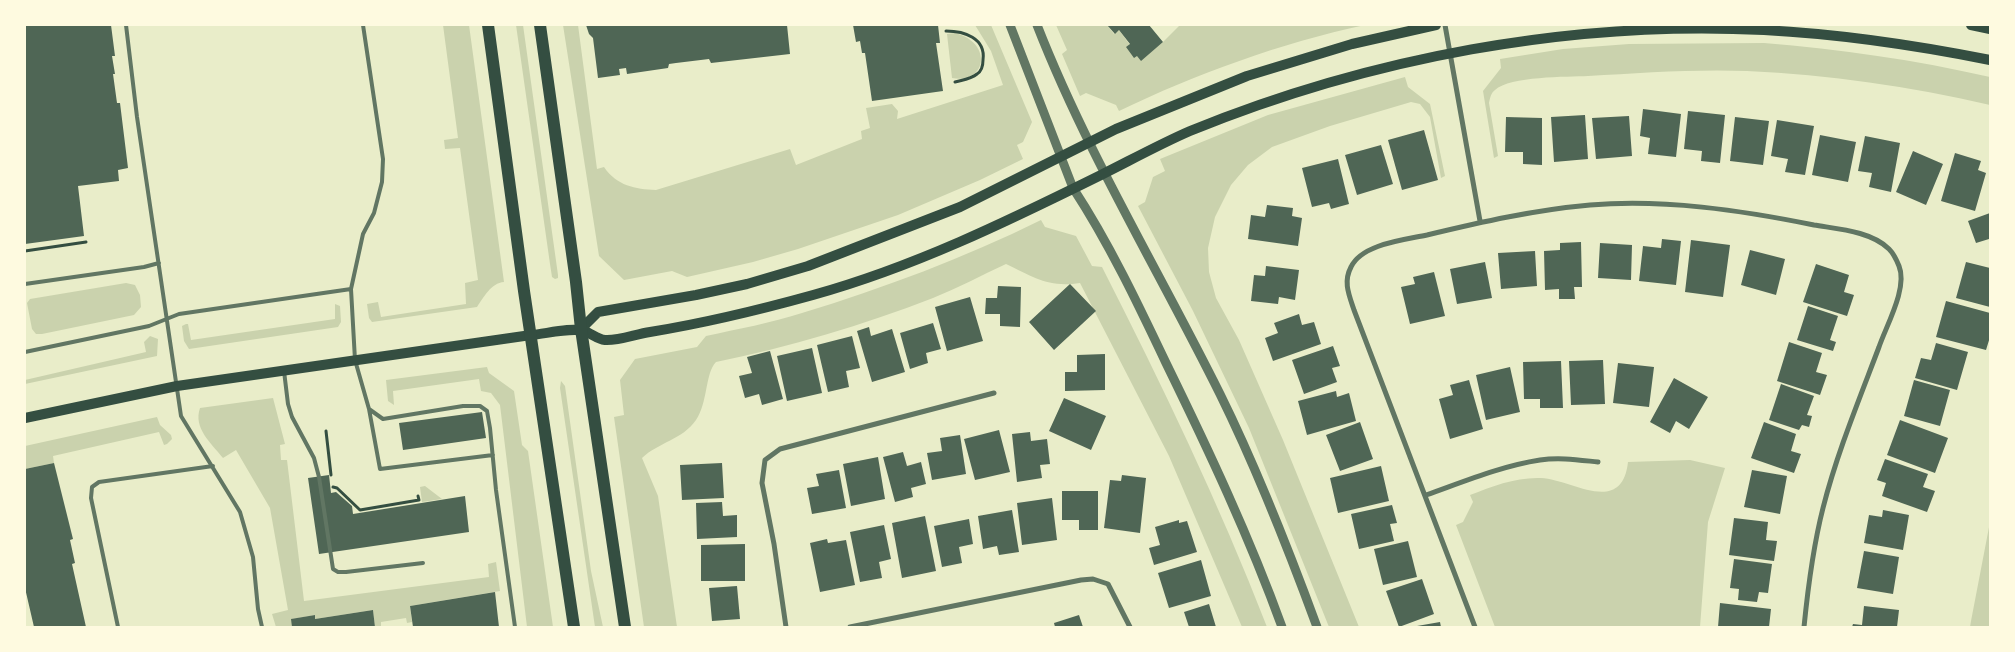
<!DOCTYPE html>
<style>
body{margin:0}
#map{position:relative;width:2015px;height:652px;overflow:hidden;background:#e9edc9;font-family:Overpass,sans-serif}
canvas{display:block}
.frame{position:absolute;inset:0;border:26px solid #fefae0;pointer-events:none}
</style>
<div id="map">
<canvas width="2015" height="652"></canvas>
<div class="frame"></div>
</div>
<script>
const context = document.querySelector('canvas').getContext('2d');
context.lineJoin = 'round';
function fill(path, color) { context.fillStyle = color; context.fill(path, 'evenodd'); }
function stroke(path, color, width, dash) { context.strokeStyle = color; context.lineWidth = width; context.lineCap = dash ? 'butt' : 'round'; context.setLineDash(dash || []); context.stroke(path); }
fill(new Path2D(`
 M443,25H469L504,282C491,283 484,297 477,307L372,322L369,318L367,304L378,302L381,317L466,304L465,283L478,280L460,148L445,149L444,140L458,138Z
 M516,25H523L558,275V278L555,279L552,277L550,264Z
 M563,25H578L597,169L604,167C617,186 635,189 656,190L790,149L796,165L862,139L861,131L870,128L866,108L892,104L898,111L897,119L1003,85L991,51L975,25H991L1032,122L1023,142L1017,145L1023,159L980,180L898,215L798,249L753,262L687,277L672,271L624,280L599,256Z
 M1056,25H1107L1114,34L1119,30L1141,60L1163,42L1180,25H1365C1281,43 1196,74 1119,111L1116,105L1086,93L1080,96L1062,54L1067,50Z
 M955,33C994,43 986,85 952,78L947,34Z
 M1764,43C1840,49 1915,60 1990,77V105C1909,86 1830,75 1747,71C1694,69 1640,73 1588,76C1567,77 1510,76 1495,90C1491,93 1490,98 1489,103L1498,156L1494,158L1483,91L1501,68L1500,59L1563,49L1629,44Z
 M1405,77L1408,87L1430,104L1445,176L1441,178L1430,117L1420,104L1411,102L1330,126L1272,147L1248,165L1231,185L1215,217L1208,248L1209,272L1216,298L1239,340L1283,440L1359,627H1329L1249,428L1193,311L1138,206L1145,202L1153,177L1165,171L1160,159L1268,115Z
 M1041,220L1045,227L1076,236L1092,266L1102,267C1162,385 1219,503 1267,627H1242L1169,456L1080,283C1048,288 1034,277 1006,264C982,275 958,288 933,298C863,325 790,347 716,362C705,373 708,403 696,420C682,440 659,442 642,458L658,496L677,627H644L614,417L624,415L620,380L635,359L697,347L706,336C738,329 771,323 802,313C884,288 964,258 1041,220Z
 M126,283L135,285L140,295L141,307L134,315L42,334H36L32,329L27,303L30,299Z
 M335,304L340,306L341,322L338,327L189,349L184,341L182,326L186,324H188L191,340L335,319Z
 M150,336L158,339L157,356L25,384V380L146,352L144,342Z
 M487,367L489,373L514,391L522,445L528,451L553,627H527L500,405L491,393L481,391L479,379L393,391L394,405L388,401L386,380Z
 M561,381L565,386L591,571L603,627H595L560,388Z
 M273,398L285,444L280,445L281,460H287L304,601L489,577L488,564L496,562L500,591L410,606L412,622L407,623L406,618L381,622V627H375L373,610L315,619V615L292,619V627H276L272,614L288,610L270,508L236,450L223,458C211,443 193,428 200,408Z
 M157,417L160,425L171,435L172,439L167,444L164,445L159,432L53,456L54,463L25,469V446Z
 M1690,460L1725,468L1708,522L1700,627H1495L1456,525L1463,522L1473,502L1470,495C1493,486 1516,477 1541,478C1571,479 1622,517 1628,462Z
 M425,486L442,499L422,502L420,487Z
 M1990,522V627H1970L1971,621Z`), '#cad2ad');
fill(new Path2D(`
 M25,25H111L115,56H112L115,74H113L117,103H120L128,168L118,170L119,181L78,186L84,236L25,244Z
 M586,25H787L790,54L711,63L709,59L676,63L669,64L668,68L627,74L626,68L619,69L620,75L598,78L593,38L589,34Z
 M853,25H938L940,43H936L943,91L872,101L865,53H862L860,41L856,42Z
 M1107,25H1149L1163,42L1141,61L1137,56L1134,58L1126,47L1130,44L1119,30L1115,34Z
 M1643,109L1681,114L1676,157L1648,154L1650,138L1640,136Z
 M1688,111L1725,115L1720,163L1701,161L1702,151L1684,149Z
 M1585,115L1588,159L1554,162L1551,117Z
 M1629,116L1632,156L1596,159L1592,118Z
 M1506,117L1542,118V165L1523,164V152H1505Z
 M1735,117L1769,121L1763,165L1730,161Z
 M1777,120L1814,126L1805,175L1785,172L1788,159L1771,156Z
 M1424,130L1438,180L1402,190L1388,140Z
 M1820,135L1856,142L1848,182L1812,175Z
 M1865,136L1900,143L1891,192L1869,187L1872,173L1858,171Z
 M1381,145L1393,184L1357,195L1345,155Z
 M1913,151L1943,164L1926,205L1896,192Z
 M1955,153L1981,161L1978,170L1986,173L1975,211L1941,201Z
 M1338,159L1349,204L1331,209L1329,203L1312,207L1302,168Z
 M1267,205L1293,208L1292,216L1302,218L1298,246L1248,239L1251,215L1265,217Z
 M1990,213V242L1989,239L1976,243L1968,221Z
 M1662,239L1681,241L1676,285L1639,281L1643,246L1661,248Z
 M1691,240L1730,245L1723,297L1685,292Z
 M1581,242L1582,287H1574L1575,299H1559V289L1545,290L1544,251L1560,250V243Z
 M1600,243L1632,245L1631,280L1598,278Z
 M1750,250L1785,259L1776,295L1741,285Z
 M1535,251L1537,286L1501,289L1498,253Z
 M1485,262L1492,298L1457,304L1450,269Z
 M1966,262L1990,268V307L1956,298Z
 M1816,264L1849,275L1844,292L1854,295L1847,316L1803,302Z
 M1266,266L1299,270L1295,300L1279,297L1278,304L1251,301L1254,275L1265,276Z
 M1434,272L1445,316L1410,324L1401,287L1415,284L1413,277Z
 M1070,284L1096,311L1054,350L1029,322Z
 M998,286L1021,287L1020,327L1000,326V314H985L986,298H997Z
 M970,297L983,341L947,351L935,307Z
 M1946,301L1990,313V337L1986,350L1936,337Z
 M1808,306L1838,316L1830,340L1836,342L1833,351L1797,340Z
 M1299,314L1302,325L1314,322L1321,344L1273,361L1265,338L1278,333L1274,323Z
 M933,323L941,349L926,353L928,363L910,369L900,333Z
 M869,327L871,336L892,329L905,372L872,382L857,331Z
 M852,336L860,368L846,371L849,387L828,392L817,345Z
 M1789,342L1822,353L1816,372L1827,375L1820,395L1777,381Z
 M1936,343L1968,352L1957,390L1915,378L1921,358L1931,360Z
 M1333,346L1340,366L1332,368L1337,382L1304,394L1292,360Z
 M812,348L822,393L787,401L777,356Z
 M770,351L783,399L762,405L759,394L745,398L739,376L752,373L747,357Z
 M1105,354V390L1065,391V372H1077V355Z
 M1603,360L1605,404L1571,405L1569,361Z
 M1561,361L1563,408H1540V399H1524L1523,362Z
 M1618,363L1654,367L1649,407L1613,403Z
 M1510,367L1520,412L1486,420L1476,375Z
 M1674,378L1708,397L1689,429L1676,421L1670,433L1650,422Z
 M1469,380L1483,429L1450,439L1439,399L1453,395L1450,385Z
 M1914,380L1950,390L1940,426L1904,416Z
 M1781,384L1814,396L1807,415L1812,416L1809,427L1802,425L1799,430L1769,420Z
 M1336,391L1337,397L1349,393L1356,421L1307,435L1298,401Z
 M1064,398L1106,416L1091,450L1049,431Z
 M482,412L486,438L403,450L399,423Z
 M1900,420L1948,438L1935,473L1887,455Z
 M1360,422L1373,459L1340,471L1326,435Z
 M1764,422L1796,434L1791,451L1801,454L1794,473L1751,458Z
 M999,430L1010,472L975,480L964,439Z
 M1030,432L1031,441L1047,439L1050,464L1040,465L1042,478L1017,482L1012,434Z
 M960,435L966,474L932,480L927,453L942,451L940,438Z
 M903,452L907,466L921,462L926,484L911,488L913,497L895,502L883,457Z
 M878,457L885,499L851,506L843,464Z
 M1885,459L1928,474L1923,487L1935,491L1927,512L1882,496L1886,483L1877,480Z
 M54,463L73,539L70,540L75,563L72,564L86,627H34L25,588V469Z
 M722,463L724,498L682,500L680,465Z
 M1381,466L1389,501L1338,513L1330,478Z
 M839,470L846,508L812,514L807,488L819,486L816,474Z
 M1752,470L1787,476L1780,514L1744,507Z
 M329,475L331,493L336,492L352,506L353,514L465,496L469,532L319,554L308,478Z
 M1122,475L1146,478L1140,533L1104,528L1110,480L1121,481Z
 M1062,491H1098V530H1079V520H1062Z
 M1052,498L1057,540L1022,545L1017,503Z
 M722,502L723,516L737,515V537L697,539L696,503Z
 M1392,505L1397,523L1390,524L1394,541L1359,549L1351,514Z
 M1012,510L1019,552L999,555L997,546L983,549L978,516Z
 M1883,510L1909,515L1903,550L1864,543L1869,515L1882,517Z
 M925,516L936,571L902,578L892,523Z
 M1734,518L1768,522L1766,540L1777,541L1774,561L1729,555Z
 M969,519L973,544L959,547L962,563L942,567L934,526Z
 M1179,520V523L1187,521L1197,552L1154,565L1149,548L1160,545L1155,527Z
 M884,525L891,559L879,562L882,578L860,582L850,532Z
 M827,539L828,543L846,540L855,585L820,592L810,543Z
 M1408,541L1417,577L1383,585L1374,549Z
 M745,544V581H701V545Z
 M1864,551L1899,557L1893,594L1857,588Z
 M1734,559L1772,564L1768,593L1759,592L1757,602L1738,600L1739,589L1730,588Z
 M1201,560L1211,596L1169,608L1158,573Z
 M1422,579L1434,614L1399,627L1386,591Z
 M737,586L740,619L712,621L709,588Z
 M495,592L499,627H413L410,606Z
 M1720,603L1771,609L1769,627H1718Z
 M1209,604L1216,627H1189L1184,612Z
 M1864,606L1899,610L1897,627H1852L1853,624L1862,625Z
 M373,610L375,627H292L291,619L315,615V619Z
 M1079,615L1083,627H1055L1054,623Z
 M1440,622L1441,627H1418L1417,626Z`), '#4f6655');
stroke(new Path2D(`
 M946,31C964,31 986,38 983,60C983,66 982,71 977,74C971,79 962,80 955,82
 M25,251L86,242
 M326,431L331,475
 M333,487L337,488L360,510L419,500L418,496`), '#344e41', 3);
stroke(new Path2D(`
 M126,25L137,117L181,416L240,512L253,557L258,609L262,627
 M363,25L383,159L382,182L374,213L363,234L351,289L355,360L369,409L383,419L463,406H480L487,411L490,428L496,490L515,627
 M25,284L144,267L159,263
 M25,352L149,326L179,314L351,289
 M284,371L288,404L292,417L314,458L319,477L333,569L338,572H346L423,563
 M369,409L380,469L493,455
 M118,627L91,498L92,487L99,482L213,466`), '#617663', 4);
stroke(new Path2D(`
 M1445,25L1480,221
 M1426,495C1463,482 1501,466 1540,460C1560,457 1579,460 1598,462
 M786,627L774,544L762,483L765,460L780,449L994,393
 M850,627L1081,580L1093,579L1108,584L1130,627
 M1475,627L1354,310C1349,295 1343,282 1351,267C1362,244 1404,240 1427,235C1481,222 1534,210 1590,205C1664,199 1740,210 1814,225C1837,229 1871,231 1889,249C1893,253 1897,261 1899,266C1908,288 1886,326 1879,347C1859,400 1837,453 1823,508C1813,547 1808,587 1804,627`), '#617663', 5);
stroke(new Path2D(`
 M1010,25L1073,188C1109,243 1138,304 1166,363C1208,449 1249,536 1282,627
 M1037,25C1087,153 1159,271 1220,394C1257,469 1288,548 1317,627`), '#617663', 9);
stroke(new Path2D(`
 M1971,25L1990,29
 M581,329L598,312L696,295L747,284L808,266L960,207L1116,129L1247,76L1352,44L1436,25
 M25,418L177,386L531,335C545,334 571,327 584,331C591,333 597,339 605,340C618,341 636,334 650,332C705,323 759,310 813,295C914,267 1008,221 1101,175C1131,160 1160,144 1190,131C1369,58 1570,20 1764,30C1840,34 1915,45 1990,60`), '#344e41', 10);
stroke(new Path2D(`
 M488,25L524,291L574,627
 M540,25L576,282L581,329L625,627`), '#344e41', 12);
</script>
